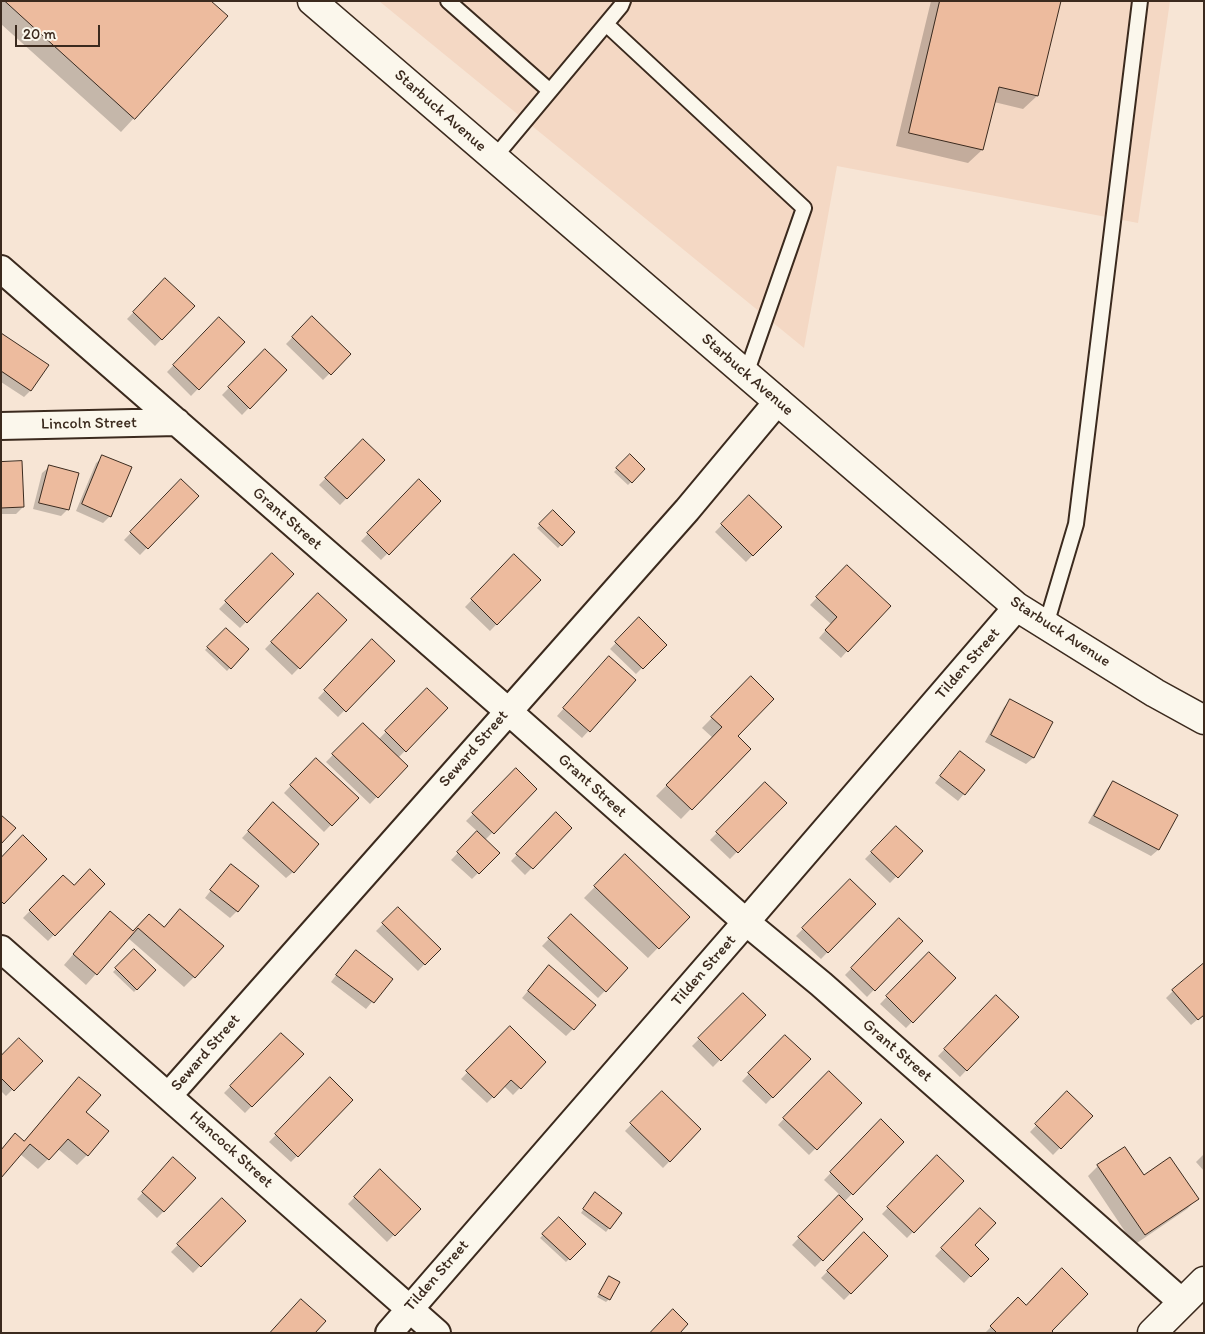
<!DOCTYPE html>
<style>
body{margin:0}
#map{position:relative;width:1205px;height:1334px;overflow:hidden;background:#f7e5d5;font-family:Itim,sans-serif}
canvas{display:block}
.frame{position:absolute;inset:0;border:2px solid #3b2a1e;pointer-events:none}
.scale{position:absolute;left:15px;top:25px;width:85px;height:22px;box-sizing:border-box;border:2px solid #3b2a1e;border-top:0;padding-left:6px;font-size:15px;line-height:18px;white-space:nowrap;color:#3b2a1e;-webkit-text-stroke:4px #fbf7ec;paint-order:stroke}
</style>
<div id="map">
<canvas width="1205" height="1334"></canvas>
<div class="frame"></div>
<div class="scale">20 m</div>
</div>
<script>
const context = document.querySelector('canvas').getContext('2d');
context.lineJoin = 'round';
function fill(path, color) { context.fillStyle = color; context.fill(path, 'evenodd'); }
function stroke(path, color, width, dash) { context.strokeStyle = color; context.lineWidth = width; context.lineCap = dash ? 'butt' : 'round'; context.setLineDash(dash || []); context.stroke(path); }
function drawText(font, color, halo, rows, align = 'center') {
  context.font = font + ' Itim,sans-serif'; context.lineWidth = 5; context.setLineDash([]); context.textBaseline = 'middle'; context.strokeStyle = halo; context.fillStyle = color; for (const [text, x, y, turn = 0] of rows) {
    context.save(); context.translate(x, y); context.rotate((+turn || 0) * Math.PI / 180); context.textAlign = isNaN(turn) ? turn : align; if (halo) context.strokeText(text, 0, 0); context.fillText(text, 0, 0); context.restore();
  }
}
fill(new Path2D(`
 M379,1H1170L1138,223L837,166L804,348Z`), '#f4d8c4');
fill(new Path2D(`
 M1,1H209L134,118L121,132L1,24Z
 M931,1H1059L1037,96L1023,109L994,102L982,150L968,163L896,146Z
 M165,280L193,306L155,346L127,319Z
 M312,317L349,354L323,380L286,344Z
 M219,318L243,342L191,396L167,372Z
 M1,335L31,390L24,397L1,382Z
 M265,351L285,370L242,415L222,395Z
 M363,440L384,460L340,505L319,485Z
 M630,456L644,469L628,485L614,472Z
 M103,457L110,516L103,523L76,511L96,463Z
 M1,463L23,507L16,514H1Z
 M49,467L77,474L67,510L61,516L33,509L42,473Z
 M181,481L197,496L140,555L124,540Z
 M419,481L439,501L381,560L361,541Z
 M749,497L780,527L746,562L715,532Z
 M553,512L573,532L558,548L537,528Z
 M272,555L292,574L240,628L219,609Z
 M514,556L539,580L490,631L465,607Z
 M847,566V651L841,658L819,638L831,624L810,605Z
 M318,594L345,620L292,675L265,649Z
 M639,619L665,645L636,674L610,649Z
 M226,629L247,649L227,671L205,650Z
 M372,641L393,661L338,717L318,698Z
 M603,664L635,680L582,738L557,716Z
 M751,678L736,736L749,749L681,819L656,796L713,738L702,728Z
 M427,689L447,708L398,758L406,766L370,804L326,762L363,724L378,740Z
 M1011,700L1052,722L1033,758L1026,764L985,742L1004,707Z
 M960,752L983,771L958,801L935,783Z
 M316,759L357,798L324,832L284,793Z
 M516,770L535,789L485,840L498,853L472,879L451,860L478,832L466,821Z
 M1113,782L1158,850L1151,856L1088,823L1107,789Z
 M765,784L785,803L730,859L710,840Z
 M267,811L293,872L286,878L242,838Z
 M556,814L571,828L525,875L511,861Z
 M896,827L921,851L890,883L865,859Z
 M625,856L688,917L648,958L584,898Z
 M225,872L237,911L230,918L205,898Z
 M63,877L74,887L103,884L48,941L23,918Z
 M850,881L874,904L821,959L796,936Z
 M398,909L439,949L418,971L376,931Z
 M571,916L627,968L598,998L542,946Z
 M899,920L921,941L867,997L845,975Z
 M100,923L132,933L138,926L194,977L184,987L128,938L86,985L64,965Z
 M134,951L155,970L134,992L113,972Z
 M929,953L954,978L906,1028L880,1004Z
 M349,958L391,979L366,1009L331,982Z
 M543,973L573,1029L566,1036L522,998Z
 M1173,991L1204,1014L1191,1025L1166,998Z
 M743,995L764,1015L713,1067L692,1046Z
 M996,997L1017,1017L960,1077L938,1056Z
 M510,1028L545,1062L513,1095L504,1086L487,1103L461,1079Z
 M281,1035L302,1054L245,1113L224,1093Z
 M785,1036L809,1059L766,1104L742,1081Z
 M1,1058L41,1061L6,1096L1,1091Z
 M829,1072L860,1103L809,1155L778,1125Z
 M79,1078L84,1112L87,1155L77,1165L58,1149L38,1169L20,1154L1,1176V1150L15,1135L23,1142Z
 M330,1079L352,1100L291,1162L269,1142Z
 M662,1093L700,1130L663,1168L625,1131Z
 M1067,1093L1091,1116L1053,1155L1030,1132Z
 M881,1121L902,1142L844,1202L862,1219L815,1267L792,1245L840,1195L824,1180Z
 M1204,1154V1171L1196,1162Z
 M937,1157L962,1181L907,1238L882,1214Z
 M167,1166L164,1211L157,1218L137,1199Z
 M1098,1166L1144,1176L1197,1199L1187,1209L1134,1245L1088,1176Z
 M380,1171L419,1209L387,1242L348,1204Z
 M592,1197L621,1213L606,1232L581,1213Z
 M222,1200L244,1221L193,1273L171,1252Z
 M980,1209L973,1245L987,1259L964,1283L935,1256Z
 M559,1219L584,1244L566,1262L540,1238Z
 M864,1234L887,1256L844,1300L821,1278Z
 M607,1281L609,1299L606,1302L597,1297Z
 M1018,1299L1051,1331L1052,1333H985Z`), '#0003');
const building = new Path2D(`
 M5,1H211L228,16L135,119Z
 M940,1H1061L1038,96L999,87L983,150L909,133Z
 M165,278L195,306L162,340L133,312Z
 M312,316L351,354L331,375L292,337Z
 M219,317L245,342L199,390L173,365Z
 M1,333L49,365L31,391L1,371Z
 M265,349L287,370L250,409L228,387Z
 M363,439L385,460L347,499L325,478Z
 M630,454L645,469L632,483L616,468Z
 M102,455L132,467L111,517L82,504Z
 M22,461L24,507L1,508V462Z
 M49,465L79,473L69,510L39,503Z
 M181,479L199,496L148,549L130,532Z
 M419,479L441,501L389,555L367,533Z
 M749,495L782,527L753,556L721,524Z
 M553,510L575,532L562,546L539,524Z
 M272,553L294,574L247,623L225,601Z
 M514,554L541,580L497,625L471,599Z
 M847,565L891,606L848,652L825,630L837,617L816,597Z
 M318,593L347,620L300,669L271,642Z
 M639,617L667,645L643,669L615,642Z
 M226,628L249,649L231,669L207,647Z
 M372,639L395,661L346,712L324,690Z
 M609,656L636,680L590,732L563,708Z
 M751,676L774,699L738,736L751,749L692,810L666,785L722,727L711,717Z
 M427,688L448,708L406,752L385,731Z
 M1010,699L1053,722L1034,758L991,735Z
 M363,723L408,766L378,798L332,754Z
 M960,751L985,770L965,795L940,776Z
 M316,758L359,798L332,826L290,785Z
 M516,768L537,789L494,834L472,813Z
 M1113,781L1178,815L1159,850L1094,816Z
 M765,782L787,803L738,853L716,832Z
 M273,802L319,844L294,873L248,831Z
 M556,812L572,828L533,869L516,854Z
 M1,815L16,828L1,844Z
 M896,826L923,851L898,878L871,852Z
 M477,831L500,853L479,874L457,852Z
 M23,835L47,859L4,904L1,901V858Z
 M625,854L690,917L659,949L594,886Z
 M231,864L259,886L238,912L210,890Z
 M90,869L105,884L55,936L29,910L63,875L74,885Z
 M850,879L876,904L828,953L802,928Z
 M398,907L441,949L425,965L382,923Z
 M180,909L224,946L195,978L138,928L97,975L73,954L110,911L133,931L149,914L164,927Z
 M571,914L628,968L606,992L548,938Z
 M899,918L923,941L875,991L851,968Z
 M134,949L156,970L137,990L115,968Z
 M356,950L393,979L374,1003L336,975Z
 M929,952L956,978L913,1023L886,996Z
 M1204,963V1015L1198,1020L1172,990Z
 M549,965L596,1005L574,1030L528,991Z
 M743,993L766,1015L721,1061L698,1038Z
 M996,995L1019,1017L967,1071L944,1049Z
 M510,1026L546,1062L521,1089L511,1080L494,1098L466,1071Z
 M281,1033L304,1054L252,1107L230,1086Z
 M785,1035L811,1059L773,1098L748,1073Z
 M19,1038L43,1061L14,1091L1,1078V1056Z
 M829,1071L862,1103L817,1150L783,1118Z
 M79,1077L101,1095L86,1112L109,1131L88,1156L68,1139L49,1160L30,1144L1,1178V1150L15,1133L24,1141Z
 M330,1077L353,1100L298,1157L275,1134Z
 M662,1091L701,1129L670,1162L630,1123Z
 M1067,1091L1093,1116L1061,1149L1035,1124Z
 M881,1119L904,1142L853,1195L830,1172Z
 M1125,1147L1144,1175L1170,1157L1199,1199L1145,1235L1097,1165Z
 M937,1155L964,1181L914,1233L887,1207Z
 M173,1157L196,1178L164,1212L142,1192Z
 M380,1169L421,1209L395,1236L354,1197Z
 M595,1192L622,1213L610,1229L583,1209Z
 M839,1195L863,1219L823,1261L798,1237Z
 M222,1198L246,1221L201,1267L177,1244Z
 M980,1208L996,1223L975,1245L989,1259L971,1277L941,1248Z
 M559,1217L586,1244L570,1260L542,1234Z
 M864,1232L888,1256L851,1294L827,1271Z
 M1062,1268L1088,1294L1052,1331L1054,1333H997L990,1326L1018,1297L1026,1305Z
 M609,1276L620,1282L610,1300L599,1294Z
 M301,1299L326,1321L315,1333H270Z
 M673,1309L688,1324L680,1333H650Z`);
fill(building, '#edbb9e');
stroke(building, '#3b2a1e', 1);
const lane = new Path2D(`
 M448,1L550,91
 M606,24L804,208L746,374
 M494,158L621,6L623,1
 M1046,625L1076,524L1140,1`);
const street = new Path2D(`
 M1,269L508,711L746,922L821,984L1182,1302
 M1,426L177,422
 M1,949L437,1333
 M169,1095L687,510L778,401
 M389,1333L746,922L1017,607`);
const secondary = new Path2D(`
 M312,1L1017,607L1155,693L1204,720
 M1152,1333L1204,1281`);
stroke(lane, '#3b2a1e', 18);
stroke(street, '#3b2a1e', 30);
stroke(secondary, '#3b2a1e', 31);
stroke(lane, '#fbf7ec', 14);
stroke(street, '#fbf7ec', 26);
stroke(secondary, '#fbf7ec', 28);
drawText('16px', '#3b2a1e', '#fbf7ec', [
 ["Starbuck Avenue",440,111,41],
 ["Starbuck Avenue",747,375,41],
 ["Lincoln Street",89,424,-1],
 ["Grant Street",287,519,41],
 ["Starbuck Avenue",1060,632,33],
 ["Tilden Street",968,664,-49],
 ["Seward Street",474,749,-49],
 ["Grant Street",592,786,42],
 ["Tilden Street",704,971,-49],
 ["Grant Street",897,1051,41],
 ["Seward Street",206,1053,-49],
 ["Hancock Street",231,1150,42],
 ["Tilden Street",437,1276,-49]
]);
</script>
